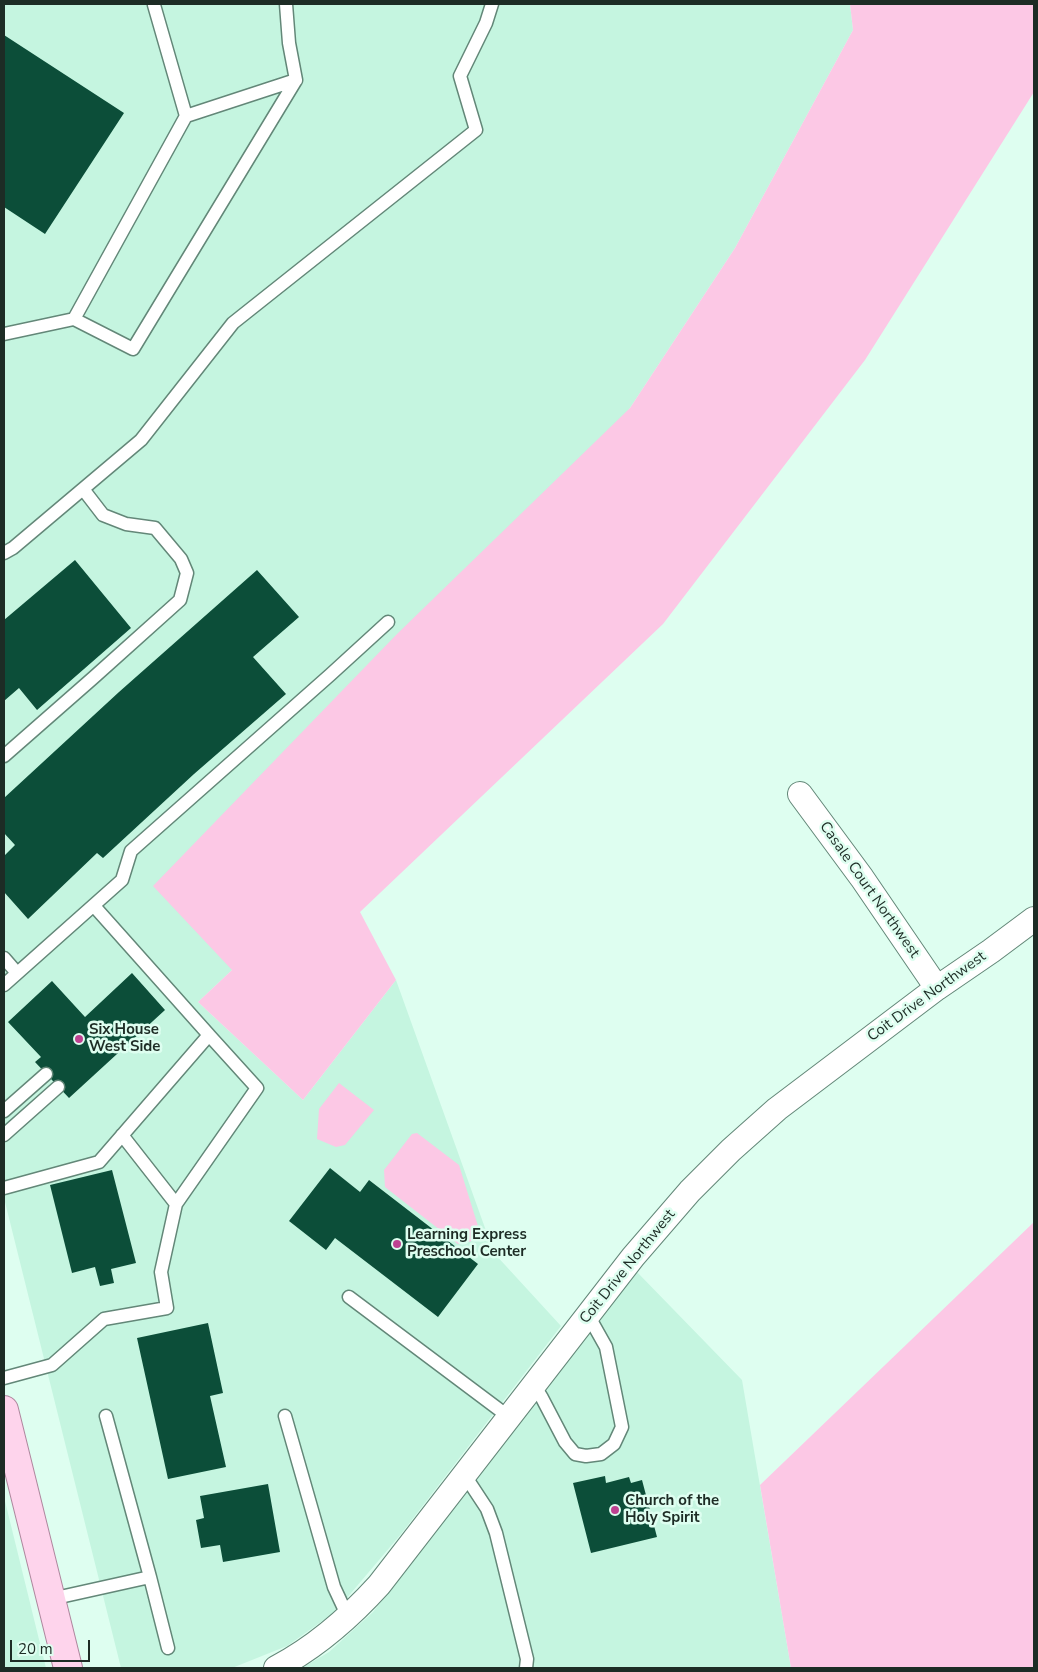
<!DOCTYPE html>
<style>
body{margin:0}
#map{position:relative;width:1038px;height:1672px;overflow:hidden;background:#defef0;font-family:"Nunito Sans",sans-serif}
canvas{display:block}
.frame{position:absolute;inset:0;border:5px solid #1d2c25;pointer-events:none}
.scale{position:absolute;left:10px;top:1640px;width:80px;height:22px;box-sizing:border-box;border:2px solid #1d2c25;border-top:0;padding-left:6px;font-size:15px;line-height:18px;white-space:nowrap;color:#1d2c25;-webkit-text-stroke:4px #defef0;paint-order:stroke}
</style>
<div id="map">
<canvas width="1038" height="1672"></canvas>
<div class="frame"></div>
<div class="scale">20 m</div>
</div>
<script>
const context = document.querySelector('canvas').getContext('2d');
context.lineJoin = 'round';
function fill(path, color) { context.fillStyle = color; context.fill(path, 'evenodd'); }
function stroke(path, color, width, dash) { context.strokeStyle = color; context.lineWidth = width; context.lineCap = dash ? 'butt' : 'round'; context.setLineDash(dash || []); context.stroke(path); }
function drawText(font, color, halo, rows, align = 'center') {
  context.font = font + ' "Nunito Sans",sans-serif'; context.lineWidth = 5; context.setLineDash([]); context.textBaseline = 'middle'; context.strokeStyle = halo; context.fillStyle = color; for (const [text, x, y, turn = 0] of rows) {
    context.save(); context.translate(x, y); context.rotate((+turn || 0) * Math.PI / 180); context.textAlign = isNaN(turn) ? turn : align; if (halo) context.strokeText(text, 0, 0); context.fillText(text, 0, 0); context.restore();
  }
}
fill(new Path2D(`
 M4,4H850L853,30L735,248L630,408L232,970L198,1002L303,1100L396,980L494,1253L561,1326L401,1534L335,1612L287,1646L232,1668H121L4,1198Z
 M637,1272L742,1380L791,1668H302L329,1652L373,1612Z
 M4,1497L46,1668H4Z`), '#c5f5e0');
fill(new Path2D(`
 M850,4H1034V92L865,360L663,624L360,912L396,980L303,1100L198,1002L232,970L153,886L397,634L630,408L735,248L853,30Z
 M339,1083L374,1110L345,1145L336,1147L317,1139L319,1109Z
 M417,1133L459,1165L482,1239L458,1244L385,1187L384,1170L412,1134Z
 M1034,1222V1668H791L760,1485Z`), '#fcc8e5');
fill(new Path2D(`
 M4,35L124,113L45,234L4,207Z
 M75,560L131,628L37,710L19,688L4,701V620Z
 M257,570L299,617L253,657L286,694L194,774L103,858L97,853L28,919L4,892V856L15,845L4,833V798L119,692Z
 M132,973L165,1010L69,1098L35,1062L41,1057L8,1022L52,981L85,1017Z
 M330,1168L360,1192L369,1180L478,1264L438,1317L335,1238L326,1250L289,1221Z
 M112,1170L136,1263L111,1269L114,1283L100,1286L95,1267L72,1273L50,1185Z
 M208,1323L223,1393L210,1396L226,1467L168,1479L137,1338Z
 M605,1476L606,1483L629,1477L631,1483L642,1480L657,1537L591,1553L573,1483Z
 M268,1484L280,1552L223,1562L220,1545L201,1548L196,1520L204,1518L200,1496Z`), '#0c4e39');
const service = new Path2D(`
 M154,5L186,116L296,80L289,43L286,4
 M74,319L186,116
 M4,334L74,319L133,349L296,80
 M4,553L13,548L141,440L233,323L476,130L460,76L486,23L492,4
 M4,756L93,678L180,600L187,573L181,559L155,528L126,524L103,515L83,489
 M94,906L209,1035
 M4,958L17,973
 M4,985L122,880L131,851L330,675L388,622
 M4,1111L46,1074
 M4,1135L58,1087
 M122,1135L176,1204
 M4,1188L99,1162L209,1035L257,1088L176,1204L161,1272L167,1308L104,1319L52,1365L4,1378
 M349,1297L509,1417
 M534,1385L542,1398L565,1442L575,1454L586,1456L601,1454L614,1444L622,1427L606,1347L588,1315
 M106,1416L150,1577
 M285,1416L334,1587L348,1617
 M464,1474L487,1509L496,1533L527,1659L526,1668
 M51,1599L150,1577L168,1648`);
const minor = new Path2D(`
 M800,794L862,878L937,988
 M276,1668C316,1647 349,1618 379,1585L633,1257L690,1191L731,1150L777,1109L937,988L991,951L1034,919`);
const primary = new Path2D(`
 M4,1410L68,1668`);
stroke(service, '#638778', 15);
stroke(minor, '#638778', 26);
stroke(primary, '#af879e', 30);
stroke(service, '#fff', 12);
stroke(minor, '#fff', 24);
stroke(primary, '#fed4ec', 28);
for (const [x, y, r, color] of [
 [79,1039,5,"#be4191"],
 [397,1244,5,"#be4191"],
 [615,1510,5,"#be4191"]
]) { const dot = new Path2D(); dot.arc(x, y, r, 0, 2 * Math.PI); context.fillStyle = color; context.fill(dot); stroke(dot, '#defef0', 2); }
drawText('15px', '#1d2c25', '#defef0', [
 ["Casale Court Northwest",869,890,55],
 ["Coit Drive Northwest",927,997,-36],
 ["Coit Drive Northwest",628,1267,-51]
]);
drawText('bold 15px', '#1d2c25', '#defef0', [
 ["Six House",89,1030],
 ["West Side",89,1047],
 ["Learning Express",407,1235],
 ["Preschool Center",407,1252],
 ["Church of the",625,1501],
 ["Holy Spirit",625,1518]
], 'left');
</script>
